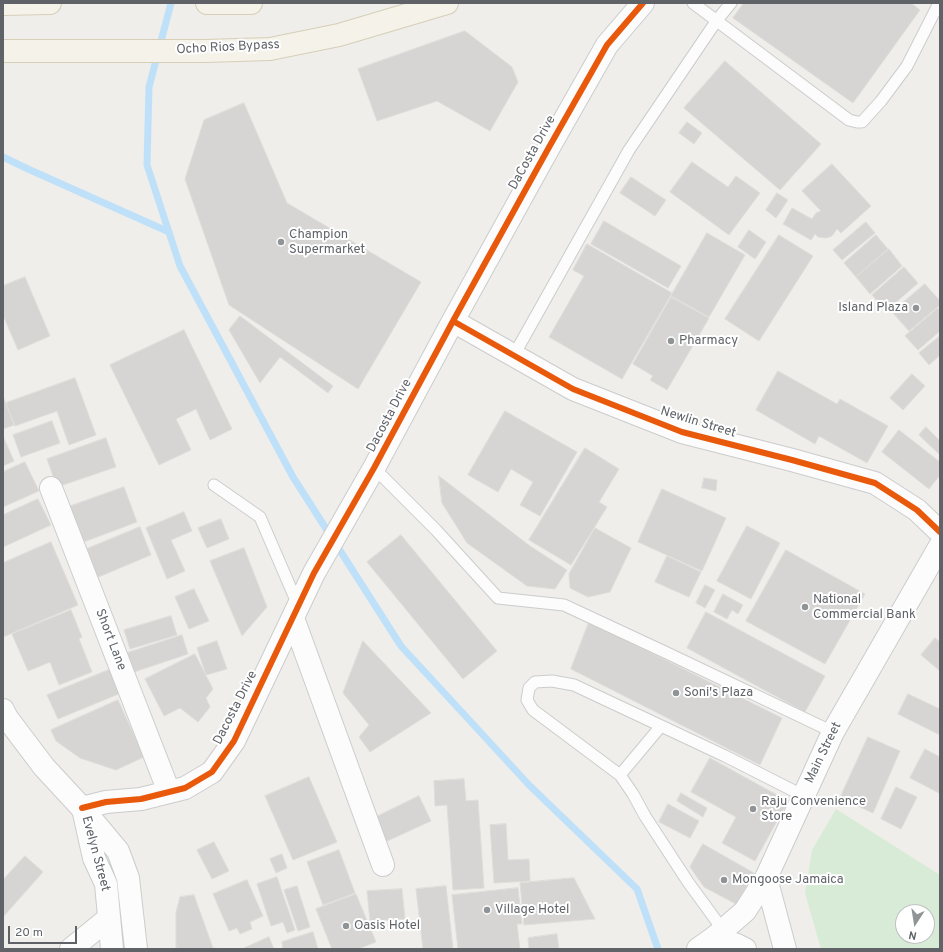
<!DOCTYPE html>
<style>
body{margin:0}
#map{position:relative;width:943px;height:952px;overflow:hidden;background:#efeeea;font-family:Overpass,sans-serif}
canvas{display:block}
.frame{position:absolute;inset:0;border:4px solid #5f6368;pointer-events:none}
.north{position:absolute;left:895px;top:904px;width:40px;height:40px;box-sizing:border-box;background:#fff;border:1px solid #bfc1c3;border-radius:50%;rotate:192deg;font-size:11px;font-weight:700;line-height:16px;text-align:center;color:#5f6368}
.north::after{content:'';display:block;margin:auto;width:14px;height:18px;background:#919496;clip-path:polygon(50% 0,100% 100%,50% 72%,0 100%)}
.scale{position:absolute;left:8px;top:926px;width:69px;height:18px;box-sizing:border-box;border:2px solid #5f6368;border-top:0;padding-left:5px;font-size:12px;line-height:14px;white-space:nowrap;color:#5f6368;-webkit-text-stroke:3px #fff;paint-order:stroke}
</style>
<div id="map">
<canvas width="943" height="952"></canvas>
<div class="frame"></div>
<div class="north">N</div>
<div class="scale">20 m</div>
</div>
<script>
const context = document.querySelector('canvas').getContext('2d');
context.lineJoin = 'round';
function fill(path, color) { context.fillStyle = color; context.fill(path, 'evenodd'); }
function stroke(path, color, width, dash) { context.strokeStyle = color; context.lineWidth = width; context.lineCap = dash ? 'butt' : 'round'; context.setLineDash(dash || []); context.stroke(path); }
function drawText(font, color, halo, rows, align = 'center') {
  context.font = font + ' Overpass,sans-serif'; context.lineWidth = 4; context.setLineDash([]); context.textBaseline = 'middle'; context.strokeStyle = halo; context.fillStyle = color; for (const [text, x, y, turn = 0] of rows) {
    context.save(); context.translate(x, y); context.rotate((+turn || 0) * Math.PI / 180); context.textAlign = isNaN(turn) ? turn : align; if (halo) context.strokeText(text, 0, 0); context.fillText(text, 0, 0); context.restore();
  }
}
fill(new Path2D(`
 M836,809L940,875V949H821L805,893L812,850ZM903,912H927V936H903Z`), '#d8ebd6');
stroke(new Path2D(`
 M171,3L149,87L147,165L180,266L293,477L401,646L529,785L637,889L658,949
 M3,157L28,169L169,232`), '#bfe0f9', 7);
const building = new Path2D(`
 M744,3H911L920,10L853,103L733,18Z
 M465,31L512,67L518,82L490,131L437,101L377,121L358,69Z
 M725,61L821,144L780,190L684,108Z
 M244,103L287,203L421,282L358,389L229,305L185,179L204,120Z
 M687,122L702,133L694,144L679,133Z
 M692,162L728,187L736,176L760,193L729,235L670,192Z
 M832,164L871,206L841,233L837,229L832,236L826,238L818,237L815,234L811,240L783,224L792,208L812,219L816,213L821,211L802,191Z
 M631,177L666,200L655,216L620,193Z
 M777,193L788,200L776,218L766,210Z
 M604,221L681,266L668,288L591,244Z
 M866,222L875,233L842,260L833,250Z
 M749,230L766,242L755,259L738,247Z
 M707,233L745,255L709,317L671,296Z
 M779,235L813,256L759,341L725,319Z
 M876,235L888,249L856,277L844,263Z
 M587,244L672,293L622,379L549,337L584,276L573,270Z
 M889,249L902,266L870,294L856,277Z
 M904,267L918,283L886,311L872,295Z
 M25,277L50,336L18,350L3,315V286Z
 M925,284L940,301V305L909,331L892,312Z
 M671,297L709,318L667,390L650,380L653,376L633,364Z
 M938,308L940,311V331L918,350L905,336Z
 M240,316L333,386L328,393L280,357L260,383L229,330Z
 M184,330L232,429L210,440L196,409L176,419L191,450L159,465L110,365Z
 M940,336V355L929,365L919,353Z
 M778,371L837,404L840,399L888,426L867,463L819,436L815,444L756,410Z
 M912,374L925,386L903,410L890,398Z
 M75,378L96,435L69,445L57,411L15,426L6,403Z
 M3,396L14,425L3,429Z
 M505,411L577,452L540,516L520,505L533,482L511,469L498,492L468,475Z
 M52,421L60,443L21,457L13,435Z
 M926,427L940,441V455L919,435Z
 M899,430L940,462V475L929,489L882,452Z
 M3,436L14,461L3,466Z
 M106,438L116,467L57,487L47,459Z
 M585,448L619,469L599,502L607,507L571,565L529,540Z
 M25,462L39,491L3,507V472Z
 M439,476L530,546L567,570L555,589L527,586L467,543L442,503Z
 M704,478L717,480L716,491L702,488Z
 M124,487L137,522L81,543L68,507Z
 M662,489L726,518L702,571L638,542Z
 M38,499L51,525L3,547V515Z
 M184,512L192,531L171,540L185,571L167,579L146,528Z
 M221,519L229,539L207,548L198,528Z
 M747,526L780,543L751,599L717,581Z
 M140,527L151,555L96,578L84,550Z
 M595,528L631,548L610,592L588,597L570,588L569,574Z
 M401,535L497,651L463,679L367,562Z
 M51,542L78,605L3,637V563Z
 M244,548L267,607L242,636L210,561Z
 M786,550L865,594L825,664L746,621Z
 M667,556L701,572L689,597L655,582Z
 M705,585L715,590L705,608L696,603Z
 M194,589L209,621L189,629L175,597Z
 M723,594L743,605L738,614L732,610L727,619L714,612Z
 M71,610L82,637L79,639L92,672L59,685L50,662L28,671L12,634Z
 M706,612L825,676L805,712L687,648Z
 M171,616L177,635L130,649L124,630Z
 M589,622L782,718L760,765L571,669Z
 M182,635L188,654L134,672L127,653Z
 M935,638L940,642V671L921,655Z
 M217,641L227,669L206,675L197,648Z
 M363,641L431,713L370,752L359,737L369,725L343,693Z
 M195,654L213,689L206,698L210,707L198,722L180,708L164,716L145,679Z
 M111,669L121,693L58,719L47,695Z
 M908,694L940,709V735L898,714Z
 M118,700L144,757L116,770L80,758L56,741L51,730Z
 M868,737L900,751L873,813L840,798Z
 M925,749L940,757V792L939,793L910,778Z
 M710,758L788,801L755,861L722,843L736,817L691,792Z
 M309,777L337,842L293,860L265,796Z
 M464,779L466,801L478,800L484,888L453,890L447,805L435,806L434,781Z
 M896,787L917,797L901,829L881,819Z
 M681,793L707,808L703,817L677,801Z
 M419,796L431,821L385,842L374,818Z
 M668,804L699,821L690,838L659,822Z
 M506,824L508,860L529,859L530,881L494,883L490,825Z
 M214,842L229,871L212,879L197,850Z
 M703,844L754,873L736,904L704,887L690,867Z
 M339,850L355,893L323,905L307,862Z
 M282,854L287,868L276,873L270,859Z
 M25,856L43,872L3,917V880Z
 M277,877L295,930L287,933L283,922L271,926L257,884Z
 M574,878L595,919L524,925L520,883Z
 M247,880L263,916L250,922L252,929L240,934L237,928L229,931L213,894Z
 M297,886L310,927L298,931L284,890Z
 M446,886L453,949H423L416,889Z
 M518,888L522,924H517L520,949H458L452,895Z
 M402,889L405,919L370,921L367,891Z
 M356,894L376,942L358,949H332L316,909Z
 M194,895L213,948L226,949H176V912L180,897Z
 M313,932L318,949H283L282,942Z
 M557,934L559,949H529L528,938Z
 M269,937L274,949H242Z`);
fill(building, '#d6d5d3');
stroke(building, '#deddd9', 1);
const service = new Path2D(`
 M693,3L849,120L857,122H862L881,101L907,66L939,3
 M514,355L629,150L717,20L731,3
 M374,468L436,530L498,598L564,605L667,653L833,732
 M214,485L260,517L298,605
 M620,775L661,726
 M723,930L688,882L645,816L633,794L620,775L533,710L527,700L529,688L535,682L552,681L574,685L725,756L804,796`);
const minor = new Path2D(`
 M453,321L573,389L682,432L792,460L875,483L917,510L940,532
 M51,488L169,792
 M293,618L383,865
 M82,808L106,802L141,799L185,788L212,772L234,741L314,573L374,468L453,321L548,149L607,45L643,3
 M766,878L785,949
 M715,937L737,945L745,949`);
const tertiary = new Path2D(`
 M3,710L7,718L44,767L82,808L118,851L128,878L136,949
 M84,813L94,858L106,884L112,949
 M71,949L109,918
 M698,949L715,937L745,911L766,878L833,732L940,546`);
const primary = new Path2D(`
 M207,3H251
 M3,4L50,3
 M3,51H205L270,49L339,35L447,3`);
stroke(service, '#cbcccc', 13);
stroke(minor, '#cbcccc', 24);
stroke(tertiary, '#cbcccc', 24);
stroke(primary, '#d7ceb8', 24);
stroke(service, '#fdfcfc', 11);
stroke(minor, '#fdfcfc', 22);
stroke(tertiary, '#fdfcfc', 22);
stroke(primary, '#f4f2e9', 22);
stroke(new Path2D(`
 M453,321L573,389L682,432L792,460L875,483L917,510L940,532
 M82,808L106,802L141,799L185,788L212,772L234,741L314,573L374,468L453,321L548,149L607,45L643,3`), '#e8590c', 6);
for (const [x, y, r, color] of [
 [281,242,4,"#919496"],
 [916,308,4,"#919496"],
 [671,341,4,"#919496"],
 [805,607,4,"#919496"],
 [676,693,4,"#919496"],
 [753,809,4,"#919496"],
 [724,880,4,"#919496"],
 [487,910,4,"#919496"],
 [346,926,4,"#919496"]
]) { const dot = new Path2D(); dot.arc(x, y, r, 0, 2 * Math.PI); context.fillStyle = color; context.fill(dot); stroke(dot, '#fff', 1.5); }
drawText('13px', '#5f6368', '#fff', [
 ["Ocho Rios Bypass",228,48,-3],
 ["DaCosta Drive",533,153,-61],
 ["Dacosta Drive",390,416,-62],
 ["Newlin Street",698,423,17],
 ["Short Lane",110,640,69],
 ["Dacosta Drive",236,708,-63],
 ["Main Street",824,753,-64],
 ["Evelyn Street",95,854,75]
]);
drawText('13px', '#5f6368', '#fff', [
 ["Champion",289,235],
 ["Supermarket",289,250],
 ["Island Plaza",908,308,"right"],
 ["Pharmacy",679,341],
 ["National",813,600],
 ["Commercial Bank",813,615],
 ["Soni's Plaza",684,693],
 ["Raju Convenience",761,802],
 ["Store",761,817],
 ["Mongoose Jamaica",732,880],
 ["Village Hotel",495,910],
 ["Oasis Hotel",354,926]
], 'left');
</script>
